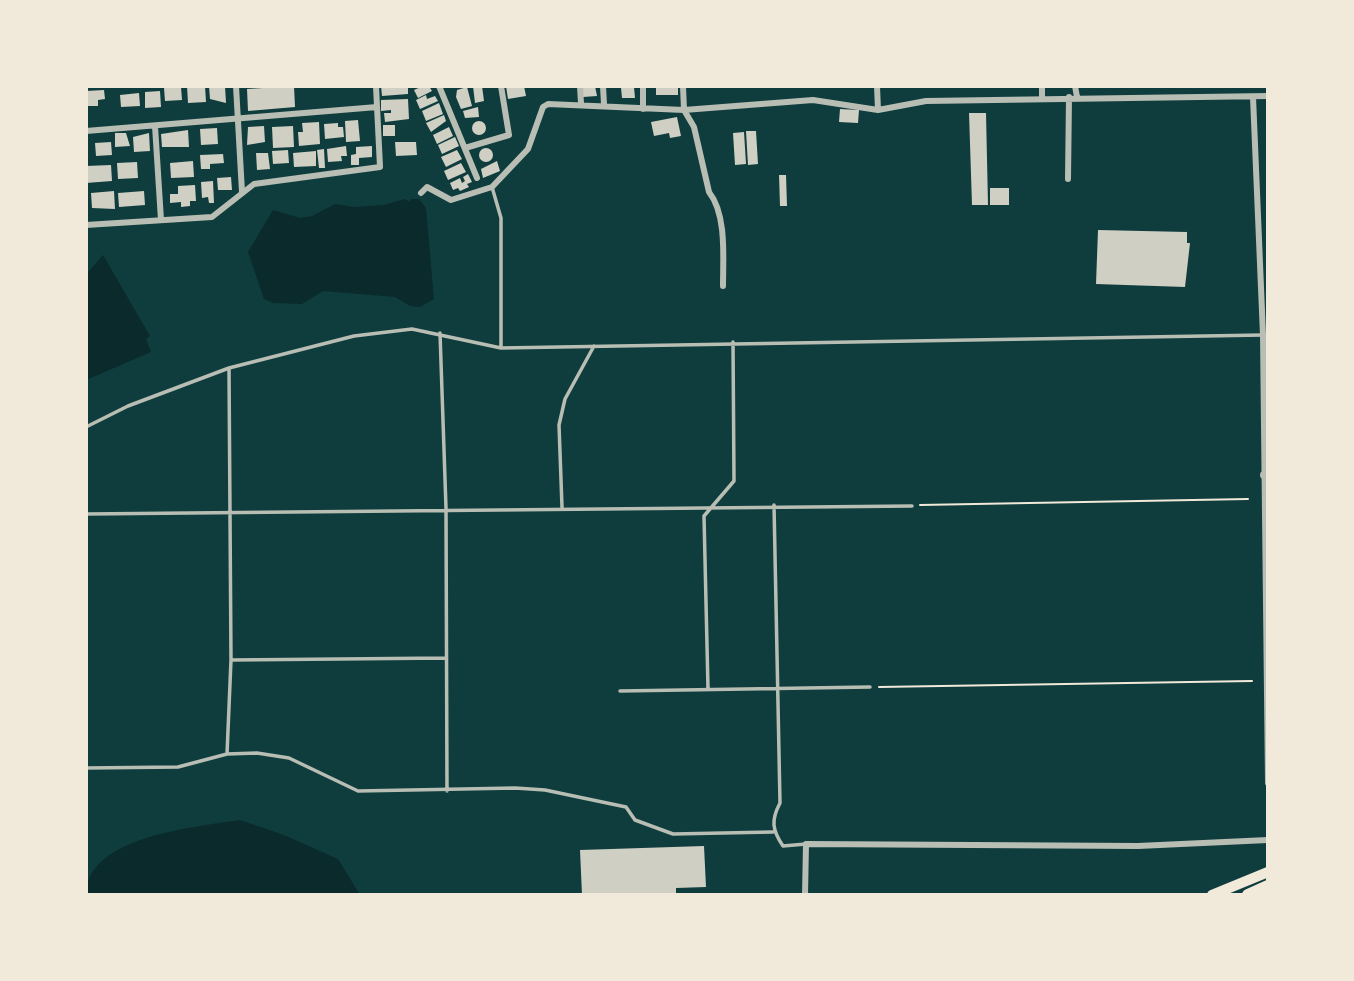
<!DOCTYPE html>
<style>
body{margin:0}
#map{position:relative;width:1354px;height:981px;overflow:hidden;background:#0f3d3e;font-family:Manrope,sans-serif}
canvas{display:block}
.frame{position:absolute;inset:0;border:88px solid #f1e9da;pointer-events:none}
</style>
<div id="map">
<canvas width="1354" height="981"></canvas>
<div class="frame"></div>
</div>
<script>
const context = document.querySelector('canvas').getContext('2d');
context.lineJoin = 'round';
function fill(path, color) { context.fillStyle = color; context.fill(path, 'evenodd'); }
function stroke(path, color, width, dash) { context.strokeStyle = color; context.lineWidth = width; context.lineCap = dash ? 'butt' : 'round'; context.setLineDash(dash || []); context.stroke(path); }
fill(new Path2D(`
 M405,199L410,202L411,199H419L426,208L434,299L420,307L410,306L395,297L323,291L302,304L273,303L264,299L248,252L273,210L300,218L312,216L335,204L354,207L384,205Z
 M103,255L150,336L146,339L151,352L86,380V280L88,272Z
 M240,820L284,835L338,859L360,895H86C86,836 196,827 240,820Z`), '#0a2a2b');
fill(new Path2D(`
 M187,86H205L206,102L188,103Z
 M209,86H225L226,103L210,99Z
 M294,86L295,107L248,111L247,89Z
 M381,86H408V94L382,96Z
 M423,86H429L432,91L418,98L414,90Z
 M473,86H482L484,101L475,103Z
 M506,86H524L526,96L508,99Z
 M582,86H595L597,96L583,97Z
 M656,86H678V95H656Z
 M181,87L182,100L165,101L164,88Z
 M467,87L472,106L461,109L456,97L457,90Z
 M634,87L635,98H622L621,88Z
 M104,90L105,99L98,100V106H86V91Z
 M160,91L161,107L145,108V92Z
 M139,93L140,106L121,107L120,95Z
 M426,95L427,99L435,96L438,101L420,109L416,100Z
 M408,99L409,119L385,122L384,113H391V110L381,111V100Z
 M439,103L443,114L426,121L422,111Z
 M478,107L479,117L465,118L463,111Z
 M840,109L859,110L858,123L839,122Z
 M969,113H986L988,205H972Z
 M444,115L446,121L431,132L426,123Z
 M677,117L681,136L670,138L669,133L654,136L651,122Z
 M358,120L360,141L346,142L345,121Z
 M472 128a7 7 0 1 1 14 0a7 7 0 1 1-14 0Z
 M319,122L320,144L299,146L298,132H303L302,123Z
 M338,123V127H343L344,137L325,139L324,124Z
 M383,125H395V136H383Z
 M264,126L265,142L247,145L248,127Z
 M293,126L294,147L273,148L272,127Z
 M449,127L453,136L437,144L433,135Z
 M217,128L218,144L201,145L200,129Z
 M188,130L189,147H162L161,134Z
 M746,131H756L758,164L748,165Z
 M744,132L746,164L735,165L733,133Z
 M115,133H126L130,146L115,147Z
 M149,133L150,151L134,152L133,137Z
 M455,137L459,146L442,154L438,145Z
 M111,142L112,155L96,156L95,143Z
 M395,142H416L417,155L396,156Z
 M346,146L347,156H341L342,161L328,162L327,149Z
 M372,146V157L359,158V165H351V155L356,154V147Z
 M479 155a7 7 0 1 1 14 0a7 7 0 1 1-14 0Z
 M324,149L325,168H319L317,150Z
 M288,150L289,163L273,164L272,151Z
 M457,150L462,159L446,167L441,157Z
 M316,151V166L294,167L293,153Z
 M256,153H268L270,169L257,170Z
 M223,154L224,163L210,164V169H201L200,155Z
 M193,161L194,177L171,178L170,163Z
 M497,161L500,171L483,178L481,169Z
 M137,162L138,178L118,179L117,163Z
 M461,163L466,172L448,180L444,171Z
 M111,165L112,181L86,183V166Z
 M468,174L472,182L467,184L469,187L460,191L458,188L453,190L450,183L460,178L462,183L465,181L463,177Z
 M779,175H786L787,206H780Z
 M231,177L232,190H218L217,178Z
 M213,181L214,203H209L208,197L202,198L201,182Z
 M195,185L196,201H190V206L181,207V202L170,203V194H178V186Z
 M990,188H1009V205H990Z
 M114,191L115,209L92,208L91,193Z
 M144,191L145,205L119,207L118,193Z
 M1098,230L1187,232V243H1190L1185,287L1096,284Z
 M704,846L706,887L676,888V895H582L580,850Z`), '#cfcfc3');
stroke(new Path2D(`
 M920,505L1248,499
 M879,687L1252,681`), '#f1e9da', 2);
stroke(new Path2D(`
 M492,187L501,218V348
 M440,333L446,508L447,791
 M86,427L128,406L229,368L354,336L412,329L501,348L1263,335
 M774,505L780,803C771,820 772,830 783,846L806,844
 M562,507L559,425L565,399L594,346
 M86,514L912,506
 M231,660L446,658
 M708,689L704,516L734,481L733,342
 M620,691L870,687
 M227,754L231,660L229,368
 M86,768L178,767L227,754L257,753L289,758L358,791L515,788L545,790L626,807L635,820L673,834L773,832`), '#b8beb3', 3.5);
stroke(new Path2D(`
 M236,86L242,192
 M439,86L477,178
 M580,86L581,103
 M603,86L604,104
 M643,86V109
 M683,86L684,110L694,127L709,192C727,215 723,258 723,286
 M877,86L878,110
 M1042,86V97
 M1075,86L1077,97
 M1253,97L1263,335L1268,783
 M155,126L161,220
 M86,131L377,107
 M465,148L509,135L501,86
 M1068,179L1069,97
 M421,193L427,187L451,200L492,187L528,149L543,107L548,104L684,110L813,100L878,110L926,101L1268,96
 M86,225L212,217L254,184L380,167L376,86
 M805,895L806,844L1138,846L1268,840`), '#b8beb3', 6);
stroke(new Path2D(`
 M1264,475H1268`), '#b8beb3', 8);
stroke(new Path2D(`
 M1212,895L1268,872`), '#f1e9da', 10);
stroke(new Path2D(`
 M1248,895L1268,886`), '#f1e9da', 12);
</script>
